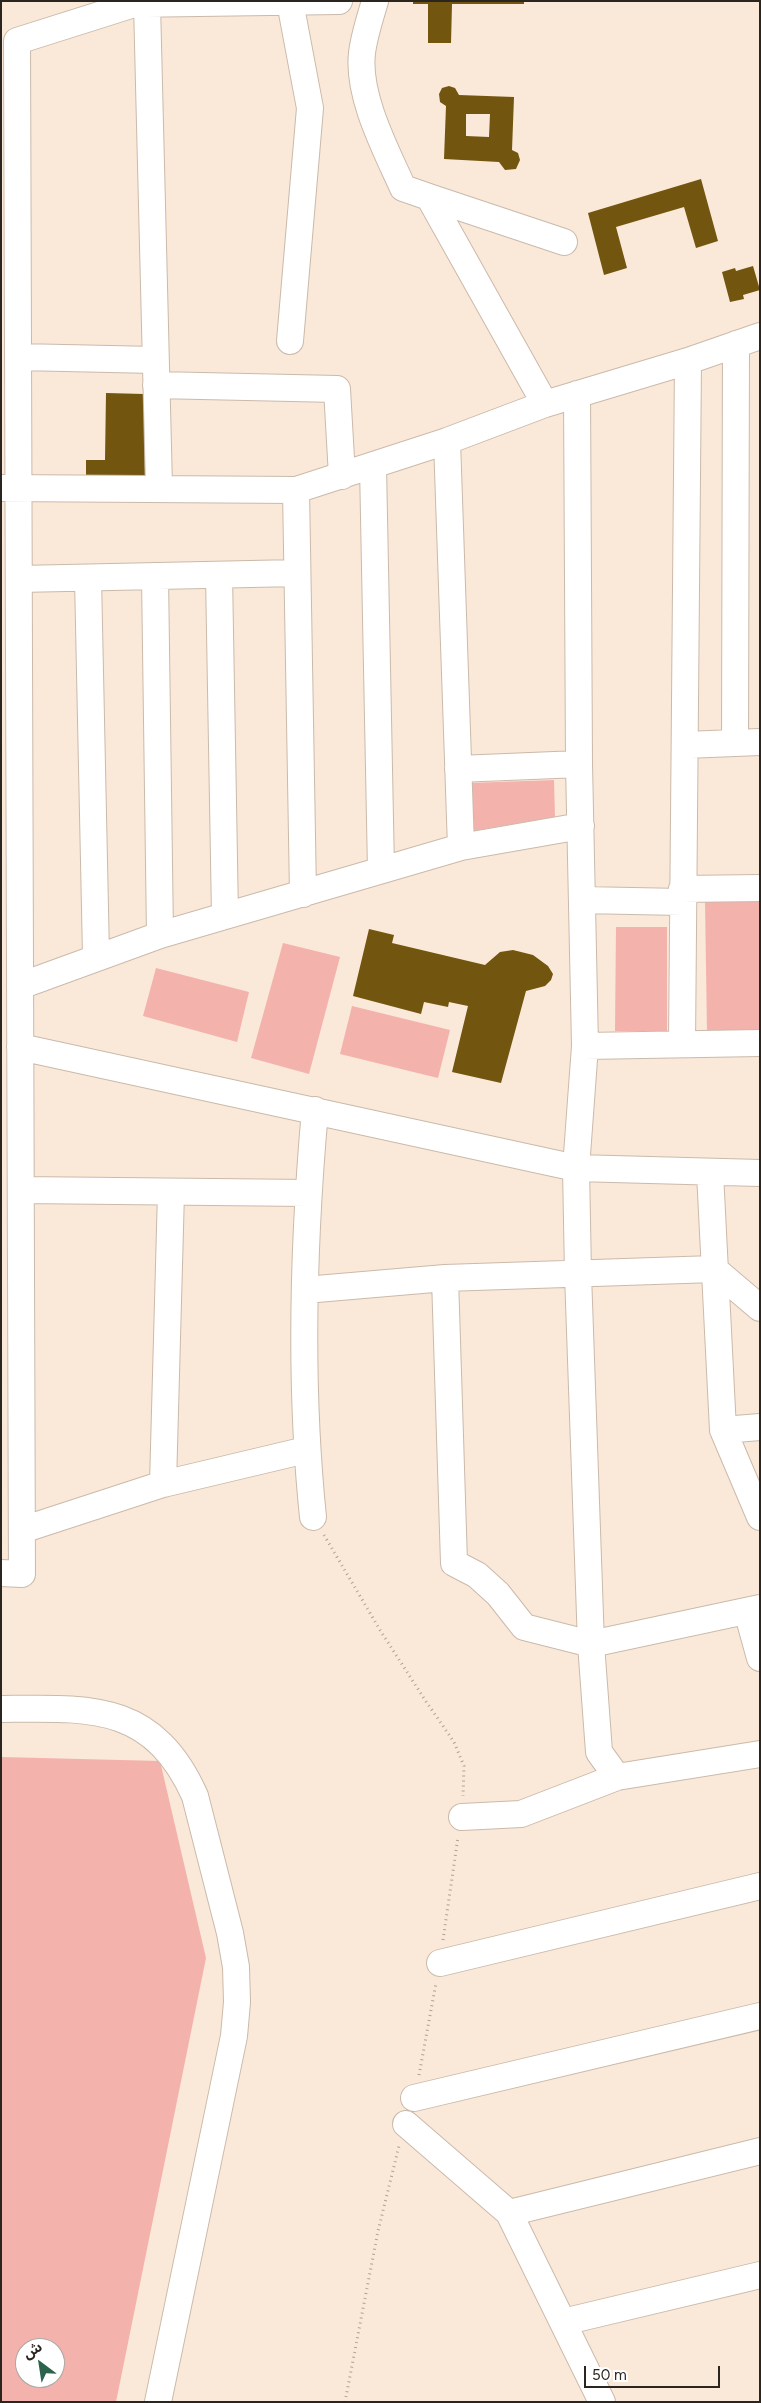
<!DOCTYPE html>
<meta charset="utf-8">
<style>
body{margin:0}
#map{position:relative;width:761px;height:2403px;overflow:hidden;background:#fae8d8;font-family:Figtree,"Noto Sans Arabic",sans-serif}
canvas{display:block}
.frame{position:absolute;inset:0;border:2px solid #2b251f;pointer-events:none}
.north{position:absolute;left:15px;top:2338px;width:50px;height:50px;box-sizing:border-box;background:#fff;border:1px solid #aaa8a5;border-radius:50%;rotate:329deg;font-size:14px;font-weight:700;line-height:20px;text-align:center;color:#2b251f}
.north::after{content:'';display:block;margin:auto;width:18px;height:22px;background:#2b634c;clip-path:polygon(50% 0,100% 100%,50% 72%,0 100%)}
.scale{position:absolute;left:584px;top:2366px;width:136px;height:22px;box-sizing:border-box;border:2px solid #2b251f;border-top:0;padding-left:6px;font-size:15px;line-height:18px;white-space:nowrap;color:#2b251f;-webkit-text-stroke:4px #fff;paint-order:stroke}
</style>
<div id="map">
<canvas width="761" height="2403"></canvas>
<div class="frame"></div>
<div class="north">ش</div>
<div class="scale">50 m</div>
</div>
<script>
const context = document.querySelector('canvas').getContext('2d');
context.lineJoin = 'round';
function fill(path, color) { context.fillStyle = color; context.fill(path, 'evenodd'); }
function stroke(path, color, width, dash) { context.strokeStyle = color; context.lineWidth = width; context.lineCap = dash ? 'butt' : 'round'; context.setLineDash(dash || []); context.stroke(path); }
fill(new Path2D(`
 M554,780L555,817L473,831L470,783Z
 M705,902H760V1030L707,1031Z
 M616,927H667V1031H615Z
 M283,943L340,957L309,1074L251,1058Z
 M156,968L249,992L237,1042L143,1016Z
 M352,1006L450,1030L438,1078L340,1054Z
 M1,1757L160,1761L206,1958L116,2402H1ZM25,2348H55V2378H25Z`), '#f4b2ad');
fill(new Path2D(`
 M413,1H524V4H452L451,43H428V4H413Z
 M449,86L455,88L459,95L514,97L512,150L518,153L520,160L516,169L505,170L499,162L444,159L446,106L440,102L439,94L442,88ZM466,114H490L489,137L466,136Z
 M701,179L718,241L696,248L684,207L616,227L627,268L604,275L588,213Z
 M753,266L760,290L743,295L744,299L730,302L722,272L735,268L736,271Z
 M106,393L144,394L145,479H86V460H105Z
 M369,929L394,935L392,943L485,965L500,952L513,950L533,955L548,966L553,974L551,980L545,986L526,991L501,1083L452,1072L468,1006L449,1002L448,1007L424,1002L421,1014L353,996Z`), '#72550e');
const minor = new Path2D(`
 M375,1C370,18 364,36 362,53C357,96 386,150 403,188L429,197L545,404
 M290,2L310,108L290,341
 M129,4L339,1
 M147,4L159,487
 M429,197L564,242
 M19,357L155,360
 M156,385L337,389L342,476
 M577,394L579,764L585,1046L576,1168L578,1274L591,1644L599,1752L617,1777L760,1754
 M447,441L461,847
 M373,466L381,870
 M1,488L296,490L447,441L545,404L688,361L760,336
 M296,490L303,894
 M219,575L225,916
 M155,576L160,935
 M88,578L96,956
 M19,579L297,573
 M735,743L736,344
 M685,745L760,742
 M458,769L579,764
 M682,889L760,888
 M582,900L682,902
 M20,986L160,935L461,847L581,826
 M682,1044L688,361
 M585,1046L760,1043
 M20,1047L576,1168L760,1173
 M710,1173L723,1430L760,1517
 M22,1190L308,1193
 M445,1278L454,1563L477,1575L498,1594L524,1627L591,1644L760,1608
 M305,1290L445,1278L714,1269L760,1308
 M723,1430L760,1427
 M163,1484L171,1192
 M313,1517C299,1382 303,1245 315,1110
 M22,1530L163,1484L306,1450
 M1,1573L22,1574L17,41L134,4
 M747,1611L760,1658
 M1,1709C89,1708 153,1702 195,1796L230,1933L236,1967L237,2002L234,2036L158,2402
 M462,1817L521,1814L617,1777
 M440,1963L760,1886
 M414,2098L760,2016
 M406,2124L509,2213L602,2402
 M509,2213L760,2151
 M563,2322L760,2275`);
stroke(minor, '#cbbaab', 28);
stroke(new Path2D(`
 M324,1535L380,1630L425,1700L454,1742L464,1766L463,1796
 M443,1940L458,1837
 M419,2075L436,1983
 M345,2402L378,2231L399,2146`), '#afa195', 3, [1, 4]);
stroke(minor, '#fff', 26);
</script>
